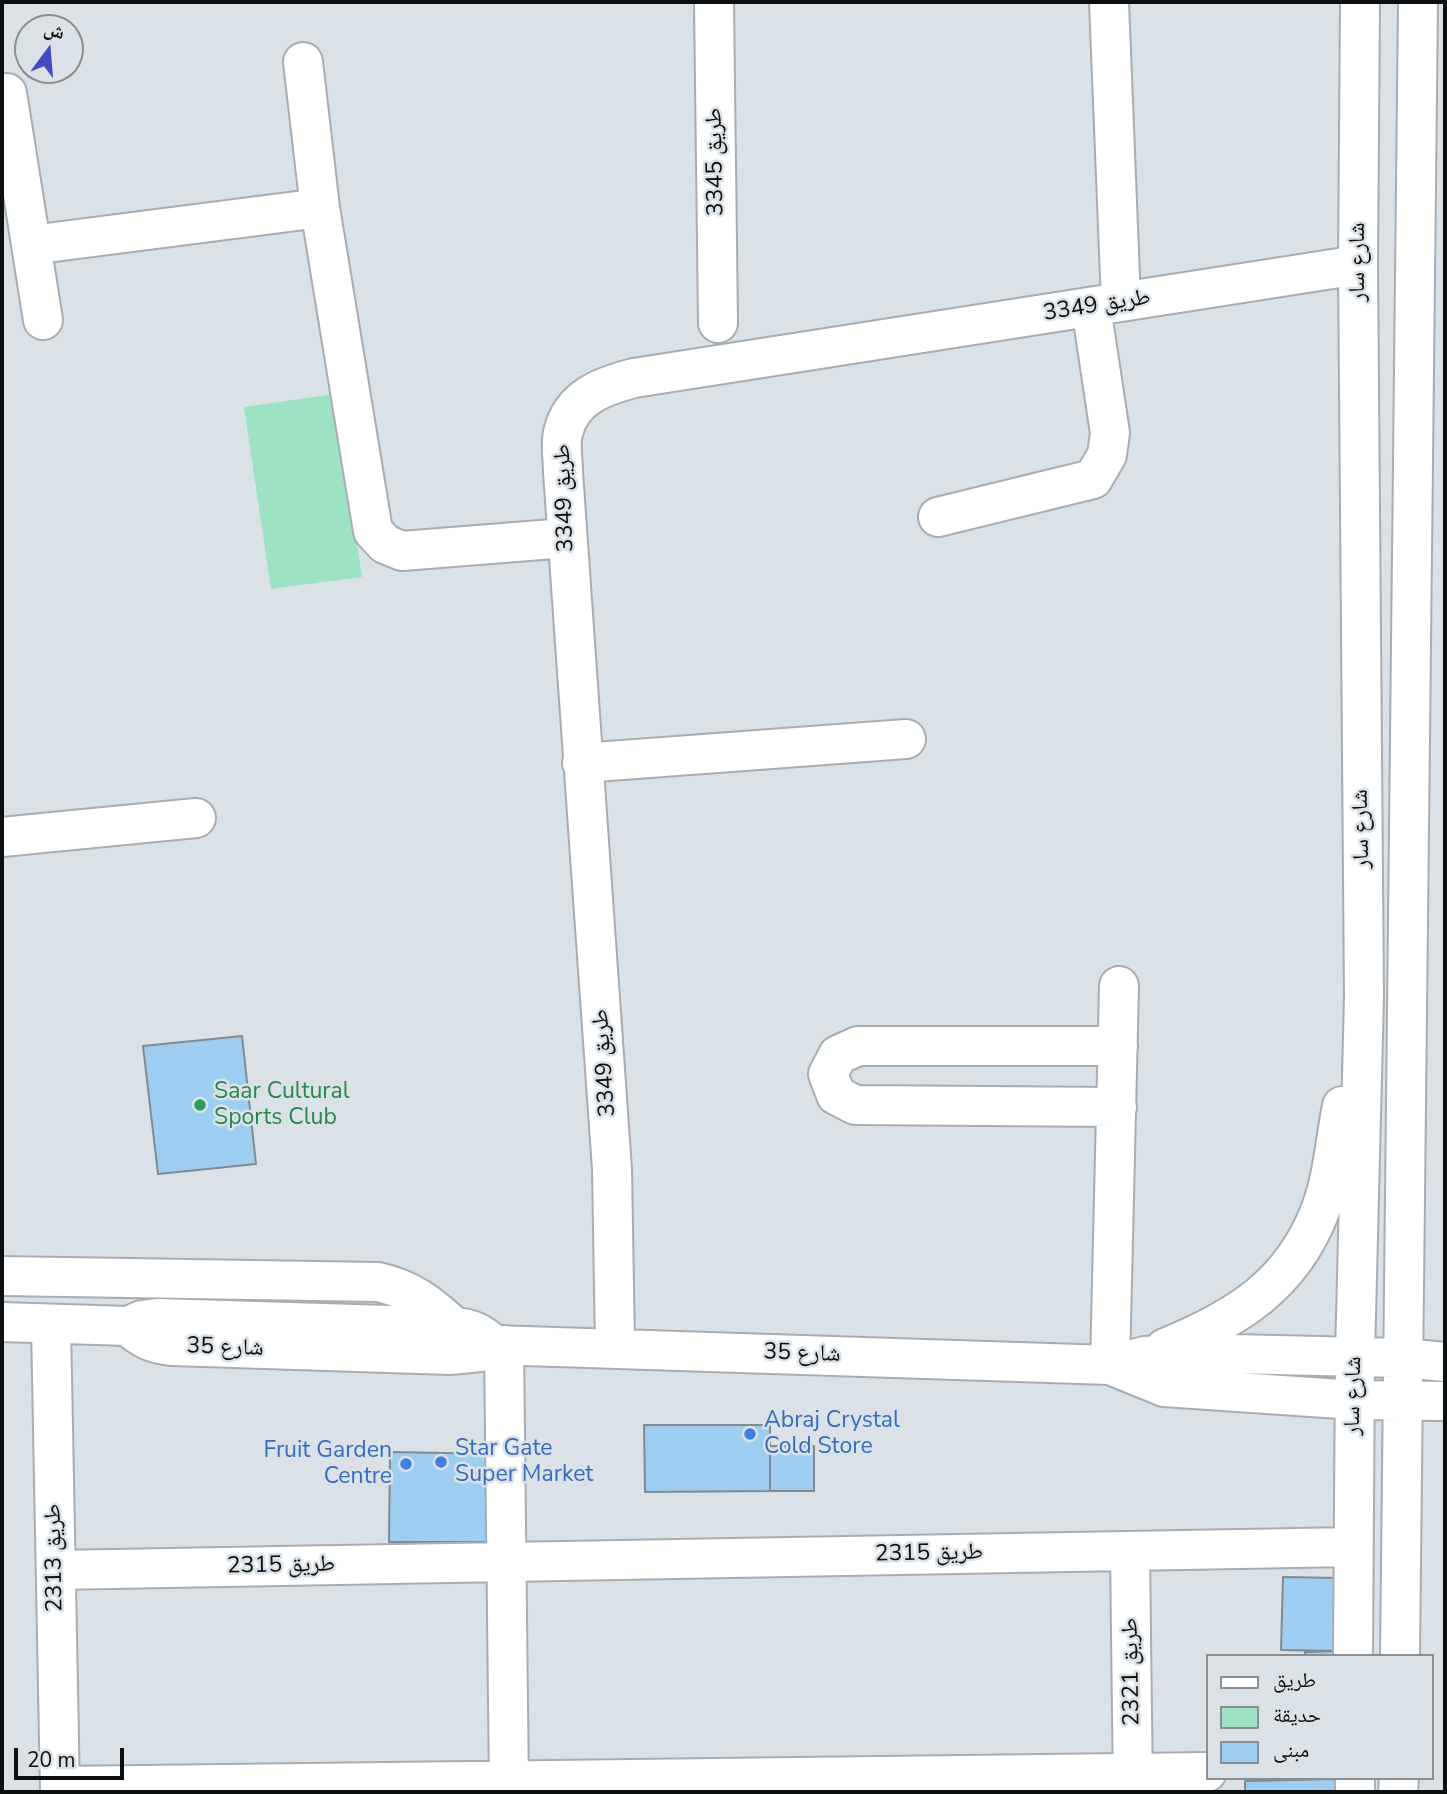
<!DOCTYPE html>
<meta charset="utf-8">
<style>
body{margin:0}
#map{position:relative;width:1447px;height:1794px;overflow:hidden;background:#dbe2e7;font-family:"Nunito Sans","Noto Naskh Arabic",sans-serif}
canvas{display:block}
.frame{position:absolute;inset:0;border:4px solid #0c0f10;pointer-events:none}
.legend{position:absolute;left:1206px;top:1654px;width:228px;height:126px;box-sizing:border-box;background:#dbe2e7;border:2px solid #888e91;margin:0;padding:9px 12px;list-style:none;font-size:21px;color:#0c0f10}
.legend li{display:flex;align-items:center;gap:14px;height:35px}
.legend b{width:35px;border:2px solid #888e91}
.north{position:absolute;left:14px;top:14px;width:70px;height:70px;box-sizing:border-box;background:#dbe2e7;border:2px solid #888e91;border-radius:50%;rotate:16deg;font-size:19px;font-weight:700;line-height:28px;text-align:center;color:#0c0f10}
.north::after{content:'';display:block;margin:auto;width:24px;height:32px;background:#444bc0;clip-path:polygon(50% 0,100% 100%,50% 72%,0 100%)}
.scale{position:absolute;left:14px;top:1748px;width:110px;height:32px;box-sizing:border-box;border:4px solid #0c0f10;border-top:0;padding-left:9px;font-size:21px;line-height:24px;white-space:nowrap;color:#0c0f10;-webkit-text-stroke:5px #dbe2e7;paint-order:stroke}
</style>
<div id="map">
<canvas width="1447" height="1794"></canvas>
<div class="frame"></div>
<ul class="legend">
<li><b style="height:9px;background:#fff"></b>طريق</li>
<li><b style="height:19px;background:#9de2c3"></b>حديقة</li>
<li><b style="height:19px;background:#9dcef2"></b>مبنى</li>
</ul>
<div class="north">ش</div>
<div class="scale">20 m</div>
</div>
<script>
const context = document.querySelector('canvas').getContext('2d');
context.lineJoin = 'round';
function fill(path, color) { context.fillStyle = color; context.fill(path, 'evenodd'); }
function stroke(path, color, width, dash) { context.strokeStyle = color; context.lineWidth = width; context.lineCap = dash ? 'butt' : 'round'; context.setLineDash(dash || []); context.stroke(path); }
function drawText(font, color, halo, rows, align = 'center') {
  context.font = font + ' "Nunito Sans","Noto Naskh Arabic",sans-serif'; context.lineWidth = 5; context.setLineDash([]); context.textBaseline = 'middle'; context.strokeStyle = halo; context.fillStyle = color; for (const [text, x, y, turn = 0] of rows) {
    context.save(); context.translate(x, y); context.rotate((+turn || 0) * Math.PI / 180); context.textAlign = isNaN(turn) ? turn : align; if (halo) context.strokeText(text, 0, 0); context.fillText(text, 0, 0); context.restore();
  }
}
fill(new Path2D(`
 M335,394L362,577L271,589L244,407Z`), '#9de2c3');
const building = new Path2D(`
 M242,1036L256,1164L158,1174L143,1046Z
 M644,1425H770V1491L645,1492Z
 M770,1446H814V1491H770Z
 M390,1452L499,1454L498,1542H389Z
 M1283,1577L1339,1578L1337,1651L1281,1650Z
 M1337,1651L1338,1656H1305V1652Z
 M1338,1779V1792H1245V1781Z`);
fill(building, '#9dcef2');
stroke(building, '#83898e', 2);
const minor = new Path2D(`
 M714,2L718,323
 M1109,2L1121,302
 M303,62L320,208L373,531L385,544L402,551L566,538
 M7,93L43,320
 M31,245L320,208
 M938,517L1093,479L1107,455L1110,433L1091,307
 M582,763L906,739
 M2,837L196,818
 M1117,1107L855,1105L836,1095L828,1074L838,1055L858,1046H1118
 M2,1276L378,1282C410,1289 430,1304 454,1327
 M2,1322L128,1326L142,1320L157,1318L454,1327C471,1328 481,1333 494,1345
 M51,1324L60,1792
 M128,1326C142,1339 153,1344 172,1346L450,1355L480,1352L494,1345L1110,1365L1145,1356L1191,1353L1404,1358L1445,1362
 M504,1345L509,1792
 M615,1347L612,1169L563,472C563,460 560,444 563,433C571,397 603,386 634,378L1358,265
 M1165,1348C1236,1319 1291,1286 1320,1211C1333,1178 1335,1140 1342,1106
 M1110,1365L1119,986
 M1110,1365L1164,1387L1355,1400L1445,1401
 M1130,1551L1133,1792
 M56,1570L1352,1547
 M1353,1656L1355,1356L1364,997L1358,265L1360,2
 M1400,1656L1418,2
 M1355,1778V1792
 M60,1786L1207,1772
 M1398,1792L1399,1778`);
stroke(minor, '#a7aeb3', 42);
stroke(minor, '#fff', 38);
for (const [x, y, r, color] of [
 [200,1105,7,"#2e9e5b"],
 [750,1434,7,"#3f7fe0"],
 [441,1462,7,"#3f7fe0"],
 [406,1464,7,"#3f7fe0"]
]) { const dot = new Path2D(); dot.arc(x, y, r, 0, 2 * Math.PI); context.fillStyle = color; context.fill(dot); stroke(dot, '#dbe2e7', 2.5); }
drawText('23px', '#0c0f10', '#dbe2e7', [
 ["طريق 3345",716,162,-91],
 ["شارع سار",1358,262,-90],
 ["طريق 3349",1097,306,-9],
 ["طريق 3349",565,498,-92],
 ["شارع سار",1362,829,-91],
 ["طريق 3349",605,1063,-94],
 ["شارع 35",225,1348,2],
 ["شارع 35",802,1354,2],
 ["شارع سار",1354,1396,-89],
 ["طريق 2315",929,1554,-1],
 ["طريق 2313",55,1558,-91],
 ["طريق 2315",281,1566,-1],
 ["طريق 2321",1132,1672,-91]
]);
drawText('23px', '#27864d', '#dbe2e7', [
 ["Saar Cultural",214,1092],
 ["Sports Club",214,1118]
], 'left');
drawText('23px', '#366cbe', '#dbe2e7', [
 ["Abraj Crystal",764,1421],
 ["Cold Store",764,1447],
 ["Star Gate",455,1449],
 ["Super Market",455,1475],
 ["Fruit Garden",392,1451,"right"],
 ["Centre",392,1477,"right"]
], 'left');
</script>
